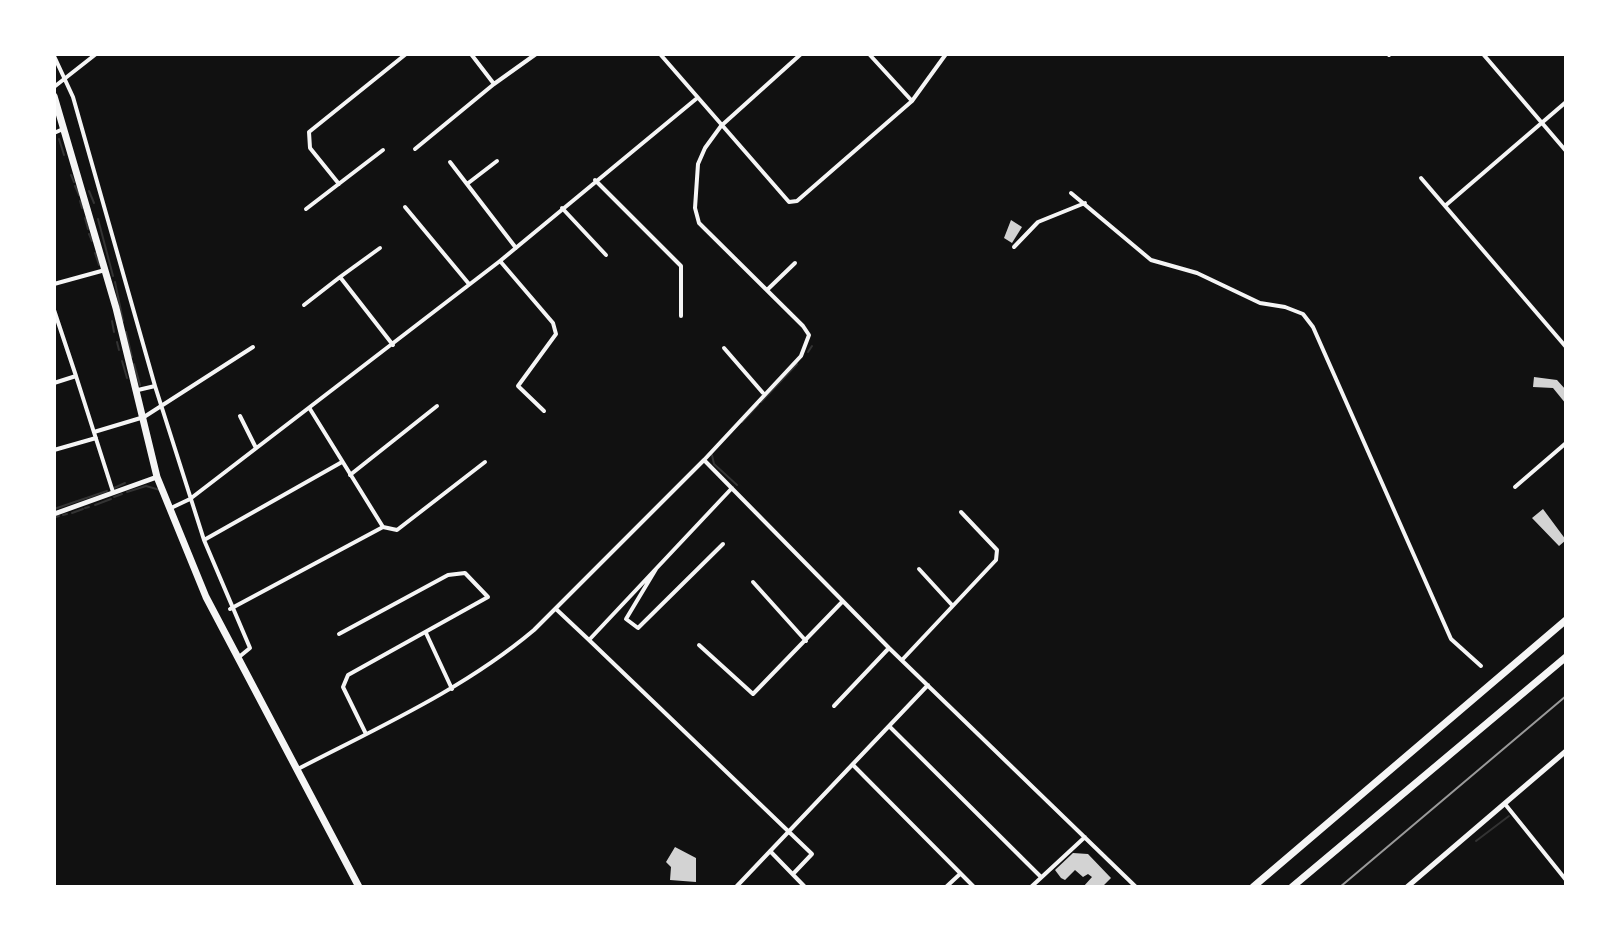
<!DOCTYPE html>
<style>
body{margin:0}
#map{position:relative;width:1620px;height:941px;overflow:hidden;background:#111;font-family:"DM Sans",sans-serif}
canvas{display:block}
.frame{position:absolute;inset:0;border:56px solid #fff;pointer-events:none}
</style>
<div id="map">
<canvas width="1620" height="941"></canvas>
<div class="frame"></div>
</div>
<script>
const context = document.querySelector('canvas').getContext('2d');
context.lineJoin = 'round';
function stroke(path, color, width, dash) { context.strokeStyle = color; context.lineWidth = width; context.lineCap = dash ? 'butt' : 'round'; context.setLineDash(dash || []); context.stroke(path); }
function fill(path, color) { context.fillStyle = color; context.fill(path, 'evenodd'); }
stroke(new Path2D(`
 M59,139L64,155
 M71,175L74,182
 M75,186L79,195
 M89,191L94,203
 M80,201L82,208
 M85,218L88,229
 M98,219L113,276
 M89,234L92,241
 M95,253L99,265
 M115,282L123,321
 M112,321L114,332
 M126,332L132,357
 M117,342L119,350
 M808,352L812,346
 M122,361L127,378
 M134,364L140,385
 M761,402L797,364
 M742,422L758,405
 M712,455L714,464L737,485
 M114,488L125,483
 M127,492L146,486L160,490
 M114,497L122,494
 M95,505L111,499
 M85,508L89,507
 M54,509L107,491
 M72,513L83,509
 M63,515L67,514
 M56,517L59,516
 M1476,841L1509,816`), '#333', 2);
fill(new Path2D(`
 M1011,220L1022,227L1012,243L1004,238Z
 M1534,377L1557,380L1566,390V404L1553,388L1533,387Z
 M1543,509L1566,540L1559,546L1532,518Z
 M675,847L696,858V882L670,880L671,867L666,862Z
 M1073,853L1088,854L1111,878L1102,887H1083L1092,877L1088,874L1083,877L1075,870L1065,880L1061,878L1055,870Z`), '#d3d3d3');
stroke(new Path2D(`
 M471,54L494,84L536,54
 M660,54L789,202L797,201L912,101L946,54
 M869,54L912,101
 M1483,54L1566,151
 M1389,55L1390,54
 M54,56L73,97L155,386
 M54,87L96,54
 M54,133L63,129
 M415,149L494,84
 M450,162L516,248
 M1421,178L1566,347
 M595,180L681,266V316
 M339,184L310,148L309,132L406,54
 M467,184L497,161
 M1071,193L1151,260L1197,273L1260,303L1285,307L1303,314L1313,327L1451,639L1481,666
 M1446,205L1566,102
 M405,207L469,284
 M562,208L606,255
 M306,209L383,150
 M1014,247L1038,222L1085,203
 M500,261L553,323L556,334L518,386L544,411
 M340,277L380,248
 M54,284L105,270
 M767,290L795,263
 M304,305L340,277L393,345
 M54,310L76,376
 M724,348L763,393
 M54,383L76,376L113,492
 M138,390L155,386L204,540L250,648L239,657
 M310,409L383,527L397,530L485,462
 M240,416L256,448
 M94,432L144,417L253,347
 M54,450L96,438
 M704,460L889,648L1136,887
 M350,475L437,406
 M1515,487L1566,443
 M732,488L589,640L812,854L793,874
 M171,508L190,499L500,261L696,99
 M204,540L342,462
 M656,569L626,619L638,628L723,544
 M919,569L952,605
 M753,582L806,641
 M230,609L383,527
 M556,609L589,640
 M426,633L452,689
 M339,634L448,575L465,573L488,597L348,675L343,687L366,734
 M699,645L753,694L842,602
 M902,660L996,560L997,550L961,512
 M834,706L889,648
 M890,727L1041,877
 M854,766L974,887
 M298,769C379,727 464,689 534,630L704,460L801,356L809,335L803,326L699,223L695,208L698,164L705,148L721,126L801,54
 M1505,804L1566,880
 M770,851L805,887
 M736,887L928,685
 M946,887L960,874
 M1031,887L1085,837`), '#f5f5f5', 4);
stroke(new Path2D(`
 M54,514L157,477
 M1407,887L1566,751`), '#f5f5f5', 5);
stroke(new Path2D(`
 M54,96L116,308L157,477L206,597L359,887
 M1253,887L1566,620
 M1292,887L1566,657`), '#f5f5f5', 7);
stroke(new Path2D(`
 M1340,887L1566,696`), '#9a9a9a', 2);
</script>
